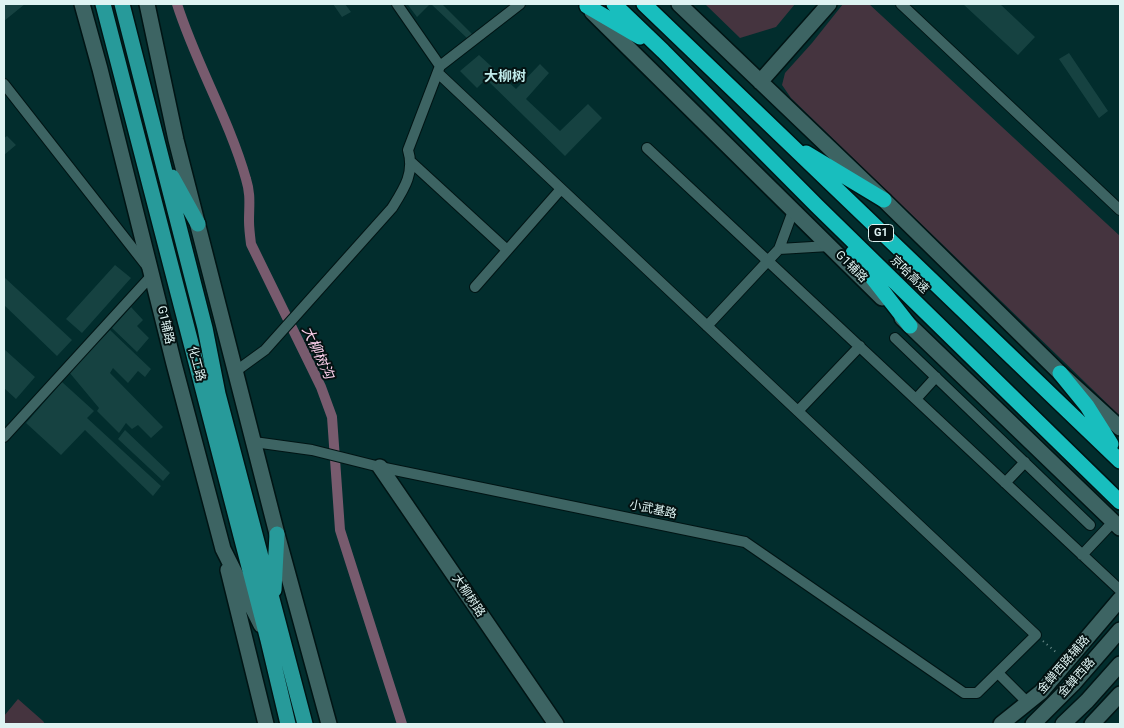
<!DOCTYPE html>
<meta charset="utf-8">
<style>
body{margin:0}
#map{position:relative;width:1124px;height:728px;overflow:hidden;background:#022d2d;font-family:Roboto,sans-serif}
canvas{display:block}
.frame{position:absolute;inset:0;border:5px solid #def3f2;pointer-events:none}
</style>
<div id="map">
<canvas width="1124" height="728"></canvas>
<div class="frame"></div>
</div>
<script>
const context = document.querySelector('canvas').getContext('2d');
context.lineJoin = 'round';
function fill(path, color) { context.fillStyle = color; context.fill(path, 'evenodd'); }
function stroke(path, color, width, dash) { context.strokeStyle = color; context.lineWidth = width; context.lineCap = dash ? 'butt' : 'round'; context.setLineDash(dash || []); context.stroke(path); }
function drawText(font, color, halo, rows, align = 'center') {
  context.font = font + ' Roboto,"Noto Sans SC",sans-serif'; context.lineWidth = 4; context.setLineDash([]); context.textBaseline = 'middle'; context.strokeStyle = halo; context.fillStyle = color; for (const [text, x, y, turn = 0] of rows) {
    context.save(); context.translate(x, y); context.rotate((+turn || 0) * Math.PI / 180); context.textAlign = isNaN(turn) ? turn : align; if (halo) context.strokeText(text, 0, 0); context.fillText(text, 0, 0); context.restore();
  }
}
fill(new Path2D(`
 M705,4H795L776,27L740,38Z
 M843,4H869L1120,236V416L791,98L782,85L785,73L812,43Z
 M18,699L43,721L45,724H4V716Z`), '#45343f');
stroke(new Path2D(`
 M177,4C196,64 229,119 246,179C251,195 249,205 249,221C249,228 250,236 251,244L321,387L332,417L340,530L402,724`), '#785b6e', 10);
fill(new Path2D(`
 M4,4H25L4,21Z
 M333,4H345L351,12L342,17Z
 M410,4H430L417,17L408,5Z
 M431,4H442L473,35L468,39Z
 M963,4H1000L1035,37L1018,55Z
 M1069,53L1108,111L1099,118L1059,59Z
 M479,55L516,89L540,64L549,73L526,99L560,131L588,104L602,118L565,156L486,79L477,88L460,71Z
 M7,136L16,145L4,155V138Z
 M115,265L131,278L82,333L66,319Z
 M4,277L72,340L57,356L4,305Z
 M131,307L143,320L137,326L149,338L137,352L112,328Z
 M110,330L151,369L145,377L138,371L128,383L113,368L110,373L163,427L151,438L138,425L132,429L126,423L119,433L97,411L99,408L69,372Z
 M4,349L35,377L16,399L4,388Z
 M62,382L94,411L87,418L161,486L153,496L85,430L61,455L26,423Z
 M125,430L170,473L163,481L118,439Z`), '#164241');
const street = new Path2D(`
 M397,4L440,66
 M901,4L1120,210
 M4,84L153,274L4,437
 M647,148L1120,590
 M411,162L507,250
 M779,249L829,246
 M475,287L561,189
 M707,326L779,249L793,211
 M895,338L1090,525
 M236,371L265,350L392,208C404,189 415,173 408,150L440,66L520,4
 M916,399L936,377
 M798,411L860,346
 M254,442L312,450L380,467L745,542L964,693H977L1036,635L438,73
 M1005,483L1025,462
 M1082,555L1113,522
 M998,673L1028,703`);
const secondary = new Path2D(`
 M82,4L100,69L174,364L223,549L261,625
 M147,4L176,140L277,534L329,724
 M679,4L884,200L1060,373L1120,428
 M592,12L882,298
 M760,82L829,4
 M902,318L1120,528
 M380,467L556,724
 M228,570L266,724
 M1001,724L1041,692L1120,599
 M1033,724L1073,684L1120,630
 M1063,724L1087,701L1120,664
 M1092,724L1120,694`);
const primary = new Path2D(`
 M103,4L268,640L288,724
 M122,4L205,328L218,394L305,724
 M172,177L198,224
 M274,590L277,534`);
const highway = new Path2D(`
 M614,4L663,51L817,206L1120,502
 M644,4L1120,461
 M587,6L640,37
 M806,153L884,200
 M853,253L910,326
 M1060,373L1087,406L1111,444`);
stroke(street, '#001414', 12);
stroke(secondary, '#001414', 18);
stroke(primary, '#001414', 18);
stroke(highway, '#001414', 18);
stroke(new Path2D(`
 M1043,641L1057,653`), '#698a89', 2, [1, 4]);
stroke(street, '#3d6463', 10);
stroke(secondary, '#3d6463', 15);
stroke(primary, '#279a9a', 15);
stroke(highway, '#18bebe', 15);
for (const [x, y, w] of [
 [881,233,25]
]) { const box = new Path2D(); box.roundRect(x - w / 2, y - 8.5, w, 17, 4); context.fillStyle = '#041212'; context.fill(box); stroke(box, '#def3f2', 1); }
drawText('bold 11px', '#def3f2', null, [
 ["G1",881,233]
]);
drawText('12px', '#def3f2', '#041212', [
 ["G1辅路",851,267,45],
 ["京哈高速",909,275,44],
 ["G1辅路",165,325,77],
 ["化工路",196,364,75],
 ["小武基路",653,510,12],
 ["大柳树路",468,596,56],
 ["金蝉西路辅路",1064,665,-49],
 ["金蝉西路",1077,678,-48]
]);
drawText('bold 14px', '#c0ebea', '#041212', [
 ["大柳树",505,77]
]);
drawText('italic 14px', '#fed1ed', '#041212', [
 ["大柳树沟",317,353,65]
]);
</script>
